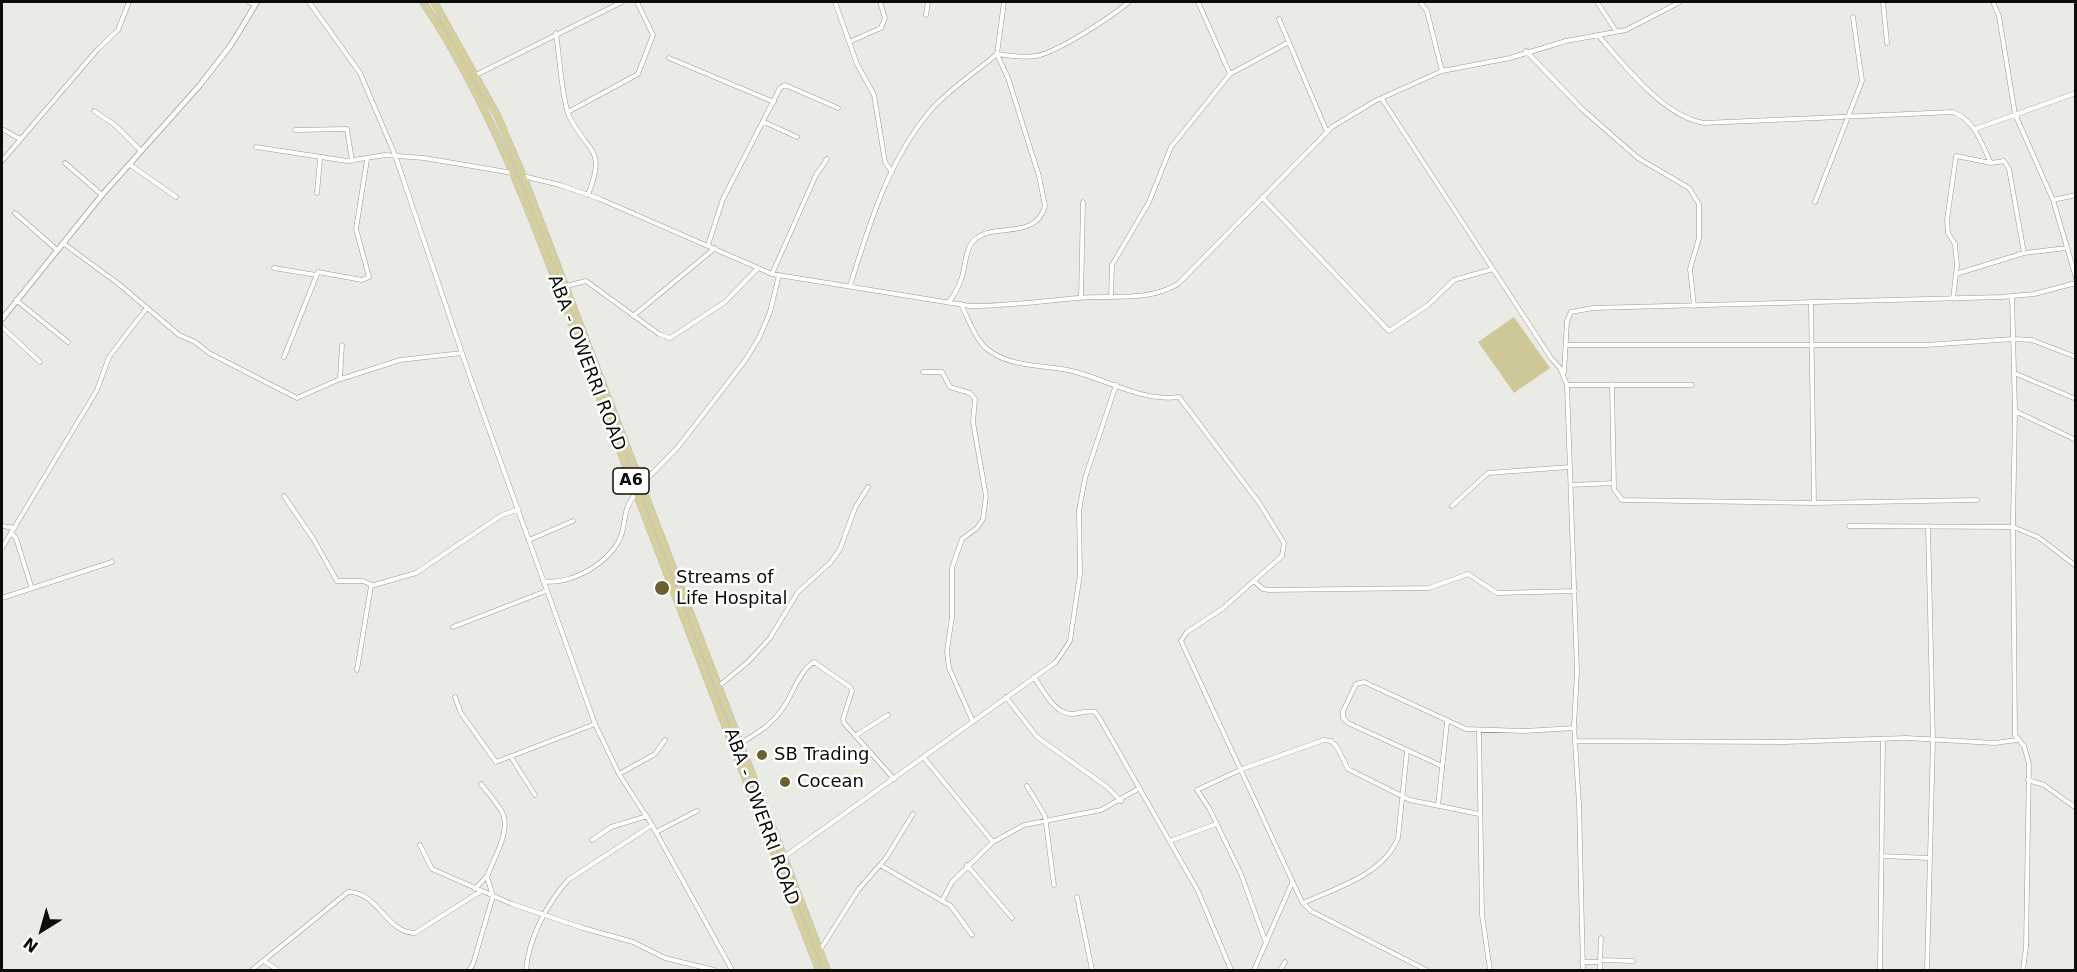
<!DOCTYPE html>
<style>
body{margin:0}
#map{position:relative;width:2077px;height:972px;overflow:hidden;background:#ebebe6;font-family:"DejaVu Sans",sans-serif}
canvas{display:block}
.frame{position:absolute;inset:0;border:3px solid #0c0c0a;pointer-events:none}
.north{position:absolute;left:12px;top:900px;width:60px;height:60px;-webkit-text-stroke:4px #fff;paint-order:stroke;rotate:217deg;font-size:16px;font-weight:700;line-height:24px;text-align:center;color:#0c0c0a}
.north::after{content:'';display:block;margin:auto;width:21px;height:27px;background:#0c0c0a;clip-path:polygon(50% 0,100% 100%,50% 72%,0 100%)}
</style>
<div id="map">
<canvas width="2077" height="972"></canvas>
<div class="frame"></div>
<div class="north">N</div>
</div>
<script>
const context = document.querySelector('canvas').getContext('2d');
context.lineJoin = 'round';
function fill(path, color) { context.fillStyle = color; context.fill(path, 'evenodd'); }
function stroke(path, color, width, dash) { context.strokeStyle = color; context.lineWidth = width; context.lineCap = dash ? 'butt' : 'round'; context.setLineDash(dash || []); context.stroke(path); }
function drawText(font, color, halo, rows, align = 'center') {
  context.font = font + ' "DejaVu Sans",sans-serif'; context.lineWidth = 5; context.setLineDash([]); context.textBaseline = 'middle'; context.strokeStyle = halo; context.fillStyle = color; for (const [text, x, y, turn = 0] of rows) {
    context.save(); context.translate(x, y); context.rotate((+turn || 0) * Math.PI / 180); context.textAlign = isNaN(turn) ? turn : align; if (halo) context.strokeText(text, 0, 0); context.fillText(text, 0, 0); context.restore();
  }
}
fill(new Path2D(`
 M1514,317L1550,368L1514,393L1478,342Z`), '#cec899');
const minor = new Path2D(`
 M249,2L255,5
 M309,2L360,73L395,155L469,374L595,724L619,774L652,825L732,970
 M835,2L857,64L874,95L885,162L892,172
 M1198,2L1230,74
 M1420,2L1427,11L1442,71
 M1597,2L1616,31
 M1883,2L1887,43
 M1993,2L1999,16L2015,114L2053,200L2076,278
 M926,15L928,2
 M1279,19L1327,132
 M556,33C559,53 562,100 569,116C588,154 607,147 588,195
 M1598,35C1623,64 1664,117 1704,123L1953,112C1975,120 1981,143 1991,163
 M849,42L881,28L885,18L880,2
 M1526,51L1582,109L1638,158L1689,188L1699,204V238L1690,269L1694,306
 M998,54C1010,56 1023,58 1036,56C1058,52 1111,17 1129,2
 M669,58L774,102
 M476,75L622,2
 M1382,99L1551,358L1560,368L1567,385L1577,672L1574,725L1579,804L1583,970
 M94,111L115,125L141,151
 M568,112L638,74L653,35L637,2
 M764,122L797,137
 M2,129L20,139
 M1975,129L2076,93
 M295,130L347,129L352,161
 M256,147L347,161L385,155L424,158L513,173
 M2,161L97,50L118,30L129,2
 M65,163L102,195
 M129,164L176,197
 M523,176L560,185L600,199L772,274L970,306C1006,306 1042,301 1078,298C1113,295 1147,302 1178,284L1332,127L1375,101L1442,71L1510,58L1566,41L1626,30L1680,2
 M317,193L320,159
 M1262,197L1389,331L1428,305L1454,280L1493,269
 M2053,200L2076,195
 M1815,202L1862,81L1853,17
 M15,213L56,249
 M63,243L120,285L179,335L195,342L209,353L297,398L340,379L342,345
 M708,245L723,199L780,88L785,85L838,108
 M274,268L316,275
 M772,274L816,175L827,159
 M1956,274L2024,253L2067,248
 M566,286L586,281L659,334L670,338L725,302L758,268
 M850,286C869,225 888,161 930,111C949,89 976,72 997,54L1004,2
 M2012,296L2015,411L2013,523L2015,735L2024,746L2029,764L2026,947L2023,970
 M1111,297L1112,265L1149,202L1171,147L1230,74L1289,42
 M1081,298L1083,202
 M1953,299L1957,265L1955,244L1948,233L1947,220L1956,156L1991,163L2004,161L2009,169L2024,253
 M16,300L68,342
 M949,302C955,294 959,286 962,277C966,264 965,246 977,238C996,223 1036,240 1045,206L1039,176L1008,78L997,54
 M961,304C968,318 975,339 987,349C1011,369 1048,364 1076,372C1109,381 1144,402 1179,397L1260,504L1284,543L1282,556L1222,609L1187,632L1181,641L1302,902L1311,911L1426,970
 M1811,304L1814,503
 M633,316L715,248
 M2,327L40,362
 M1566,345H1926L2013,339L2032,340L2076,357
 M284,357L318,272L362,280L369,277L356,229L367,160
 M923,372H942L950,387L970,393L975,399L973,422L986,496L983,519L977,528L962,539L952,568V617L947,651L949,668L973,722
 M1564,373L1567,321L1571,312L1593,308L2002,297L2034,294L2076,283
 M2014,373L2076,399
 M341,379L400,360L462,353
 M1612,384L1614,489L1622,500L1814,503L1977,500
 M1567,385H1692
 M2015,411L2076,440
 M641,485L678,447L744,362L759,338L770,312L779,275
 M1571,485L1614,483
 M284,496L314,540L337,581H363L372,585
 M1452,506L1488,473L1570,467
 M2,526L15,528
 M1849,526L2013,527L2038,537L2076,566
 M11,533L16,538L31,586
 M529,540L573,521
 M2,548L97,390L109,357L146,309
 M543,581C571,586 614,561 622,533C626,517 624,506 636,494
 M1255,582L1263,589L1269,590L1429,588L1468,574L1497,593L1575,591
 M2,598L112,562
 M453,627L546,591
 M357,670L371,586L416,573L502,515L519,509
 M1034,677C1043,690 1053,712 1071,714C1079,714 1086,710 1095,712L1100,719L1198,891L1231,970
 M719,686L749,661L770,638L798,592L830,563L840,549L855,508L868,487
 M455,697L461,713L496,762L595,724
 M1006,697L1037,737L1107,787L1121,801
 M1479,731L1482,915L1490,970
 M855,736L888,715
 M1575,741L1785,742L1906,738L1995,743L2017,740
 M739,744C756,734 772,725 783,708C793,694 799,671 814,662L850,687L852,691L843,719L844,723L894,779
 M511,757L535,795
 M924,758L993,842
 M1442,766L1348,723L1343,718V711L1356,684L1364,682L1466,729L1524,731L1575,728
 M619,774L655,754L665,740
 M2028,780L2044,785L2076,808
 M1027,786L1045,816L1054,885
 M1438,806L1447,722
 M656,832L697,811
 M592,840L611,827L647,816
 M1170,841L1216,824
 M420,845L432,869L512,904L583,928L633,942L665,958L714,970
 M1881,856L1930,858
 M784,857L1056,662L1070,641L1080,574L1079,511L1085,478L1116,385
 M880,865L951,906L972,935
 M967,865L1012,918
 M475,889L486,877
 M1077,897L1092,970
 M942,901L952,882L993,842L1024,825L1101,810L1138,789
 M1303,903C1336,888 1383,875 1398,838L1407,751
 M1266,943L1241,874L1209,808L1197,790L1242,769L1324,740L1331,741L1337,747L1348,769L1410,800L1479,814
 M820,950L858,890L886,858L913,814
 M1600,960L1633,961
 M264,961L278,970
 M1600,961L1601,938
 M1582,962H1600V970
 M252,970L348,892C378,891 386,933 415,933L481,891
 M469,970L473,964L493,896L487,877C493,859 512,830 502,812C496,802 488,793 481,784
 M526,970C529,938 546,905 568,880L652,825
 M1254,970L1292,883
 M1280,970L1285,962
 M1880,970L1883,739
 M1927,970L1933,740L1928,526`);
const tertiary = new Path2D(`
 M2,319L102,195L200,85L231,45L257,2`);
const trunk = new Path2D(`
 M423,2C502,120 546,258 597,390C671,583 744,777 819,970
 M434,2L497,115L523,176L827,970`);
stroke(minor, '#999994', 5);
stroke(tertiary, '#999994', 6);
stroke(trunk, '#c5c5c4', 8);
stroke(minor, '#fff', 4);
stroke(tertiary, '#fff', 4.5);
stroke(trunk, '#d7cf98', 6);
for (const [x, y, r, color] of [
 [662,588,8,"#69612e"],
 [762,755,6,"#69612e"],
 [785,782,6,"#69612e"]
]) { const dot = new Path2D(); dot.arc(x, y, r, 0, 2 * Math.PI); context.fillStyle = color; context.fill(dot); stroke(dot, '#fff', 2); }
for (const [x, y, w] of [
 [631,481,36]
]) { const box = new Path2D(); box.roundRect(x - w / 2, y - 13, w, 26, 4.5); context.fillStyle = '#fff'; context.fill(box); stroke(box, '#0c0c0a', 1.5); }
drawText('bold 16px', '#0c0c0a', null, [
 ["A6",631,481]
]);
drawText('18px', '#0c0c0a', '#fff', [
 ["ABA - OWERRI ROAD",586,363,69],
 ["ABA - OWERRI ROAD",761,817,70]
]);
drawText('18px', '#0c0c0a', '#fff', [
 ["Streams of",676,578],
 ["Life Hospital",676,599],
 ["SB Trading",774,755],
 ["Cocean",797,782]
], 'left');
</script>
